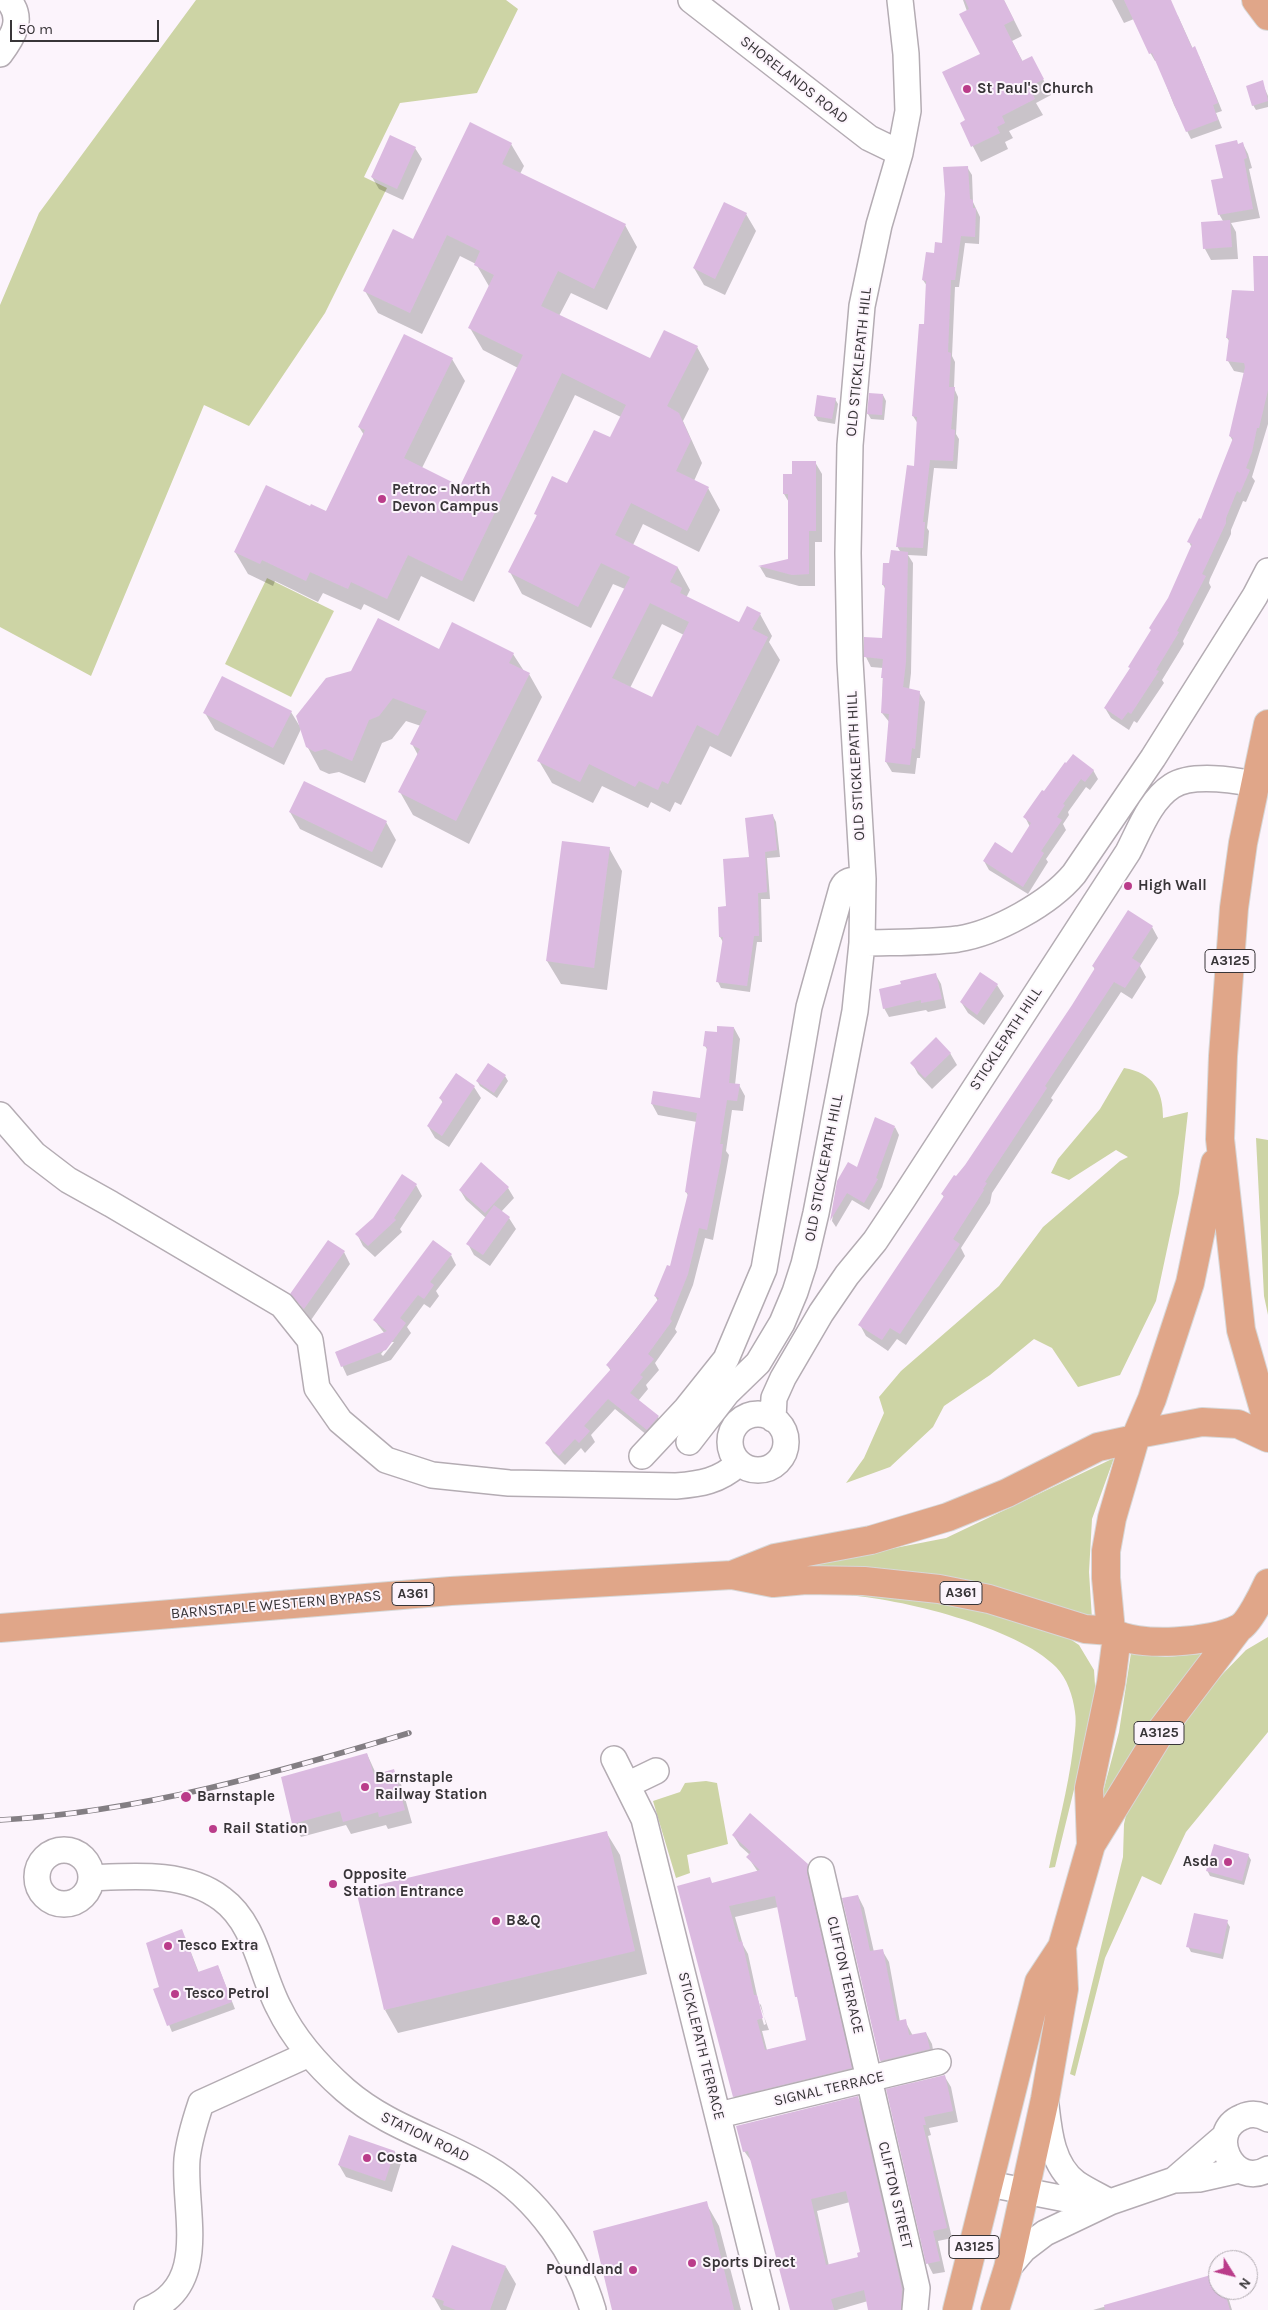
<!DOCTYPE html>
<style>
body{margin:0}
#map{position:relative;width:1268px;height:2310px;overflow:hidden;background:#fcf4fc;font-family:Karla,sans-serif}
canvas{display:block}
.north{position:absolute;left:1208px;top:2250px;width:50px;height:50px;box-sizing:border-box;background:#fcf4fc;border:1px solid #aea8ae;border-radius:50%;rotate:126deg;font-size:14px;font-weight:700;line-height:20px;text-align:center;color:#383538}
.north::after{content:'';display:block;margin:auto;width:18px;height:22px;background:#ba3c8a;clip-path:polygon(50% 0,100% 100%,50% 72%,0 100%)}
.scale{position:absolute;left:10px;top:20px;width:149px;height:22px;box-sizing:border-box;border:2px solid #383538;border-top:0;padding-left:6px;font-size:15px;line-height:18px;white-space:nowrap;color:#383538;-webkit-text-stroke:4px #fcf4fc;paint-order:stroke}
</style>
<div id="map">
<canvas width="1268" height="2310"></canvas>
<div class="north">N</div>
<div class="scale">50 m</div>
</div>
<script>
const context = document.querySelector('canvas').getContext('2d');
context.lineJoin = 'round';
function fill(path, color) { context.fillStyle = color; context.fill(path, 'evenodd'); }
function stroke(path, color, width, dash) { context.strokeStyle = color; context.lineWidth = width; context.lineCap = dash ? 'butt' : 'round'; context.setLineDash(dash || []); context.stroke(path); }
function drawText(font, color, halo, rows, align = 'center') {
  context.font = font + ' Karla,sans-serif'; context.lineWidth = 4; context.setLineDash([]); context.textBaseline = 'middle'; context.strokeStyle = halo; context.fillStyle = color; for (const [text, x, y, turn = 0] of rows) {
    context.save(); context.translate(x, y); context.rotate((+turn || 0) * Math.PI / 180); context.textAlign = isNaN(turn) ? turn : align; if (halo) context.strokeText(text, 0, 0); context.fillText(text, 0, 0); context.restore();
  }
}
fill(new Path2D(`
 M196,0H506L518,9L477,93L400,103L364,177L387,188L325,313L249,426L204,405L91,676L0,627V305L39,213Z
 M267,578L334,611L291,697L225,664Z
 M1124,1068C1153,1073 1163,1090 1163,1118L1188,1112L1179,1193L1156,1301L1120,1375L1078,1387L1052,1348L1034,1339L990,1375L944,1406L933,1427L890,1467L846,1483L864,1458L884,1413L879,1397L901,1371L999,1286L1043,1227L1120,1161L1128,1157L1116,1150L1069,1180L1051,1173L1058,1159L1100,1109Z
 M1256,1138L1268,1140V1315L1264,1296Z
 M1114,1458L1092,1519L1089,1572L1092,1619L808,1571L813,1564L946,1538Z
 M844,1588L962,1603L1067,1637L1079,1645L1094,1670L1096,1700L1055,1867L1049,1868C1057,1829 1068,1789 1073,1749C1074,1737 1077,1724 1075,1712C1073,1696 1067,1678 1056,1667C1017,1627 899,1598 844,1595Z
 M1268,1637V1732L1186,1832L1161,1885L1142,1876L1105,1958L1075,2076L1070,2074L1123,1857L1124,1824L1127,1811L1155,1760L1211,1686L1246,1650Z
 M1131,1653L1166,1657L1211,1653L1107,1798L1103,1796V1792L1119,1732Z
 M706,1781L717,1783L728,1844L687,1855L690,1873L676,1878L653,1801L680,1792L685,1783Z`), '#cdd4a5');
fill(new Path2D(`
 M963,0H1004L1022,36L1012,41L1023,62L1040,73L1051,95L1036,103L1043,115L1009,131L1013,138L1005,142L1008,149L981,162L961,123L966,121L982,54Z
 M1112,0H1162L1178,16L1193,49L1199,56L1216,96L1222,111L1216,113L1222,128L1191,139L1174,105L1157,61H1155L1151,54L1134,19L1124,23Z
 M1262,82L1268,96V107L1256,110L1253,105Z
 M511,144L524,166L520,174L625,225L637,247L607,310L571,293L559,316L650,360L697,347L709,369L683,421L702,463L694,481L708,488L720,510L699,552L643,524L633,545L678,568L690,590L686,598L740,624L760,614L772,636L769,642L780,660L731,757L710,746L681,805L675,802L670,812L651,802L648,808L602,786L593,803L552,783L539,761L625,589L613,584L591,628L522,594L510,572L537,516L536,514L568,485L611,438L621,417L575,395L474,602L421,576L399,621L364,604L361,610L323,593L318,602L275,581L273,586L248,574L235,552L310,508L326,512L364,435L359,427L452,359L465,381L422,468L461,487L518,368L483,350L470,328L490,288L476,264L460,256L422,334L378,313L365,291ZM662,624L684,635L652,699L630,688Z
 M1243,144L1248,154L1252,168L1249,169L1260,218L1231,223L1236,232L1238,259L1211,260L1205,249L1203,223L1223,221L1219,214L1225,179L1238,145Z
 M415,148L422,159L403,200L379,189L372,177Z
 M967,167L972,175L973,202L980,217L979,244L965,243L959,287H955L952,356L955,362L954,388L958,397L956,434L959,439L957,469L934,468L927,528L929,531L927,556L908,555L913,563L911,673L909,690L919,692L925,702L920,758H917L915,774L892,772L886,762L890,723L882,713L883,668L871,667L866,657L883,640L886,590L883,585L890,565L901,553L897,546L915,467L918,424L913,416L925,325L927,286L923,280L935,254L943,245Z
 M746,214L756,231L725,295L704,285L694,268Z
 M1268,257V424L1252,477L1255,481L1246,502L1243,501L1231,530V534L1210,579L1209,583L1211,587L1183,641L1184,644L1162,680L1164,683L1137,723L1134,721L1129,730L1111,718L1105,708L1131,670L1169,599L1192,548L1189,542L1202,520L1233,441L1230,436L1244,373L1234,371L1228,361L1230,342L1227,338L1256,292Z
 M883,395L886,401L884,420L871,419L868,414Z
 M835,399L838,404L835,424L818,421L815,416Z
 M815,462L822,474V542H815V586H799L766,577L760,567L790,560V504L784,494L793,475Z
 M439,651L513,654L524,671L529,674L542,697L469,844L413,815L400,792L418,755L412,744L421,726L406,721L392,739L382,743L365,783L339,772L329,774L320,770L307,746L301,729L284,765L215,730L205,713L291,712L299,725Z
 M1093,770L1098,779L1090,790L1086,787L1068,812L1069,815L1063,824L1066,830L1046,859L1048,862L1028,894L989,870L984,861L1012,855L1030,827L1025,817L1044,793Z
 M290,812L386,822L396,840L382,868L300,829Z
 M773,816L776,822L780,857L767,858L770,899H761L762,942H757L750,992L721,988L718,982L723,942L720,937L727,908Z
 M563,842L609,848L622,871L607,990L561,984L547,961Z
 M1152,927L1158,938L1140,966L1146,977L1132,999L1121,992L1051,1098L1053,1100L992,1193L990,1203L961,1248L965,1256L906,1345L897,1339L888,1351L866,1336L860,1325L944,1197L942,1194L957,1178L1073,1006L1095,970L1093,966Z
 M981,974L997,985L1004,996L984,1025L968,1013L961,1002Z
 M936,975L941,984L946,1008L928,1012L926,1010L889,1017L884,1008L903,985Z
 M734,1028L740,1039L735,1085H739L745,1096L743,1111L732,1110L726,1151L729,1155L726,1172L713,1240L705,1238L693,1285L675,1329L677,1332L655,1363L659,1370L646,1385L648,1389L638,1401L658,1417L664,1427L653,1440L615,1409L591,1435L595,1442L585,1453L581,1448L565,1465L553,1453L547,1443L611,1371L607,1365L658,1301L655,1296L671,1268L689,1197L686,1192L697,1122L658,1115L652,1104L654,1092L701,1099L708,1051L705,1046L718,1034Z
 M950,1053L957,1065L932,1089L918,1074L912,1063Z
 M505,1076L508,1081L497,1098L480,1086L477,1081Z
 M474,1087L481,1098L449,1147L435,1138L428,1126L443,1103L440,1098Z
 M895,1127L899,1135L882,1187L869,1210L852,1200L836,1227L832,1221L838,1181L858,1169Z
 M416,1185L422,1196L400,1229L402,1232L375,1257L363,1246L357,1234Z
 M508,1188L514,1198L501,1212L509,1218L516,1229L490,1266L474,1255L468,1244L486,1218L466,1200L460,1190Z
 M344,1252L350,1264L311,1320L292,1294Z
 M451,1255L456,1265L436,1291L439,1296L430,1308L424,1304L407,1327L411,1333L391,1360L347,1376L336,1352L385,1334L374,1320ZM391,1342H394L383,1356L381,1354Z
 M367,1754L377,1776L394,1771L401,1784L412,1823L388,1829L386,1825L351,1834L346,1825L301,1837L293,1824L282,1778Z
 M606,1832L620,1855L647,1974L398,2033L385,2010Z
 M733,1835L807,1865L814,1876L857,2079L741,2108L734,2096L713,1884L758,1872L748,1857L750,1855L740,1846ZM778,1907L808,2041L767,2050L762,2031L769,2030L758,2000L748,1954L743,1945L735,1917ZM757,2001L761,2005L766,2024L764,2025Z
 M1248,1855L1251,1860L1244,1885L1210,1876L1207,1870Z
 M858,1896L864,1908L874,1952L882,1950L889,1962L900,2022L905,2021L913,2036L926,2033L932,2044L935,2061L887,2072L881,2061L844,1899Z
 M1227,1922L1230,1927L1223,1959L1191,1952L1188,1946Z
 M185,1937L199,1973L218,1966L235,2009L172,2032L155,1990L161,1988Z
 M945,2077L951,2087L958,2122L929,2128L931,2135L928,2136L952,2238L938,2241L945,2272L933,2274L928,2264L888,2090Z
 M858,2098L864,2109L908,2301V2310H870L868,2301L837,2310H791L752,2162L744,2151ZM850,2202L862,2253L859,2258L829,2266L817,2211Z
 M395,2152L401,2163L392,2192L346,2177L339,2165Z
 M706,2203L719,2226L741,2310H614Z
 M506,2267L516,2284L506,2310H441L433,2296Z
 M1218,2274V2290H1226L1232,2310H1093Z`), '#0003');
fill(new Path2D(`
 M965,0H1004L1014,20L1004,25L1022,61L1032,56L1044,79L1029,87L1035,99L1002,116L1005,123L997,127L1000,133L971,147L960,123L965,120L942,72L980,54L959,14L969,9Z
 M1124,0H1171L1192,48L1195,46L1212,87L1218,103L1213,105L1218,120L1186,132L1152,53L1149,54Z
 M1263,80L1268,101L1252,106L1246,86Z
 M470,122L512,143L502,164L626,224L594,289L558,271L541,306L650,358L664,330L698,346L667,406L679,413L691,440L676,471L709,487L687,531L631,503L615,535L678,567L670,582L682,588L680,593L739,622L747,606L761,613L752,629L768,637L718,736L697,725L668,784L662,781L658,790L639,781L635,787L589,764L580,782L537,761L630,577L601,563L578,607L508,572L537,515L534,514L552,476L567,483L594,430L610,437L626,405L562,373L462,581L408,555L387,599L351,582L348,589L310,572L306,581L262,560L260,564L234,552L266,485L310,506L311,504L326,511L365,430L358,427L404,334L453,358L404,458L460,486L523,355L468,328L494,275L474,265L480,251L447,235L410,313L363,291L393,229L413,239ZM650,603L689,622L652,697L612,678Z
 M390,135L416,147L397,189L371,177Z
 M1237,140L1238,144L1243,142L1247,158L1244,159L1253,209L1218,215L1211,180L1223,178L1215,145Z
 M968,166L970,199L973,200V208H976L975,237L961,236L955,280H951L948,352L951,353L949,387H955L951,429L955,430L953,461L930,460L923,522H925L923,548L896,547L907,465L914,466L917,417L912,416L919,324H924L926,281L922,280L926,252L934,253L935,242L942,243L945,194L943,167Z
 M724,202L747,213L715,279L693,268Z
 M1230,220L1232,247L1203,249L1201,222Z
 M1253,256H1268V390L1259,428H1257L1252,452L1246,468L1250,470L1240,493L1237,491L1226,518V523L1205,568L1202,574L1206,576L1177,631L1179,632L1156,670L1159,671L1131,714L1128,712L1122,720L1104,708L1130,668L1128,667L1151,630L1149,628L1168,598L1192,544L1187,542L1199,518L1201,519L1233,438L1229,436L1245,367L1244,363L1226,361L1229,338H1226L1232,290L1254,291Z
 M869,393L883,394L882,415L867,414Z
 M817,395L836,398L832,419L814,416Z
 M792,461H816V531H809V574L792,575L758,566L788,559V494H783V474H792Z
 M891,550L908,552L906,662L903,687L920,691L915,749L912,748L910,765L885,762L889,714L881,713L883,678H881L883,659L864,657V637L882,638L885,585H882L883,563H889Z
 M378,618L439,649L452,622L514,653L509,663L530,673L456,821L398,792L420,749L410,744L427,711L393,698L379,716L369,720L352,761L325,749L315,752L306,747L296,716L326,678L351,671Z
 M222,676L292,711L273,748L203,713Z
 M1073,754L1094,770L1085,782L1081,779L1063,804L1065,805L1057,817L1062,820L1041,851L1044,853L1023,887L983,861L995,842L1012,853L1031,823L1023,817L1042,790L1044,791L1065,762L1066,763Z
 M304,781L387,821L372,852L289,812Z
 M773,814L777,850L765,852L767,892L758,893L759,936H754L747,986L716,982L723,937H719L718,907L726,906L723,859L749,857L745,818Z
 M562,841L610,847L594,968L546,961Z
 M1128,910L1153,926L1132,958L1141,964L1125,988L1114,982L1045,1086L1047,1088L985,1182L987,1183L983,1189L984,1190L953,1239L960,1244L900,1334L890,1328L882,1340L858,1325L944,1196L941,1194L954,1175L956,1176L965,1165L1072,1005L1095,968L1092,966Z
 M980,972L998,984L977,1015L960,1002Z
 M936,973L942,999L921,1003V1000L883,1009L879,989L901,984L900,981Z
 M717,1026L734,1027L729,1083L740,1084L737,1101L727,1100L720,1144H723L721,1161L707,1230L699,1228L688,1274L670,1319L672,1321L648,1354L654,1359L640,1375L643,1377L630,1393L659,1416L647,1430L608,1399L584,1426L590,1431L579,1443L575,1439L559,1456L545,1443L611,1369L606,1365L633,1333L659,1298L654,1296L667,1265L670,1266L688,1193L685,1192L697,1113L651,1104L653,1091L700,1098L707,1047L703,1046L705,1031L717,1032Z
 M936,1037L951,1053L925,1078L910,1063Z
 M488,1063L506,1075L494,1093L476,1081Z
 M456,1073L475,1086L442,1136L427,1126L443,1101L439,1098Z
 M875,1117L895,1126L876,1178L878,1179L864,1203L847,1193L830,1221L837,1181L848,1162L857,1167Z
 M481,1162L509,1187L485,1213L459,1190Z
 M402,1174L417,1184L394,1218L396,1220L368,1246L355,1234L373,1218Z
 M494,1205L510,1217L483,1255L466,1244Z
 M328,1240L345,1251L304,1309L290,1294Z
 M433,1240L452,1254L430,1282L434,1285L424,1299L418,1295L400,1318L406,1323L386,1350L341,1367L335,1352L387,1331L373,1320Z
 M367,1753L374,1775L394,1769L405,1810L379,1817L378,1812L343,1822L340,1811L292,1824L281,1777Z
 M750,1813L808,1864L807,1873L852,2068L733,2097L677,1886L710,1877L712,1883L760,1870L746,1857L751,1852L732,1835ZM775,1896L795,1997H797L806,2040L765,2050L757,2020L763,2018L757,1995H754L742,1941L739,1942L729,1906Z
 M607,1831L635,1951L384,2010L356,1890Z
 M1214,1844L1249,1854L1242,1881L1206,1871Z
 M858,1895L870,1951L883,1949L897,2021L906,2019L909,2035L926,2032L930,2049L880,2061L842,1898Z
 M1194,1913L1228,1920L1221,1954L1186,1947Z
 M182,1929L198,1972L218,1965L232,2002L167,2026L153,1989L159,1987L146,1943Z
 M945,2075L953,2111L924,2117L926,2125H923L947,2228L933,2231L940,2261L926,2264L886,2089Z
 M858,2096L902,2289L901,2310H868L864,2290L831,2299L834,2310H790L748,2151L743,2152L736,2126ZM846,2191L860,2252L857,2253L858,2257L826,2265L811,2199Z
 M349,2135L395,2151L385,2181L338,2165Z
 M707,2201L734,2310H612L593,2231Z
 M452,2245L506,2266L490,2310H456L443,2305L444,2301L432,2297Z
 M1218,2273V2290H1224L1230,2310H1105L1104,2305Z`), '#dbbae0');
const minor = new Path2D(`
 M691,0L869,138L900,153
 M0,54C12,38 25,19 8,0
 M862,943C894,942 927,943 958,939C996,933 1050,903 1074,874L1153,758L1255,596L1268,571
 M0,1115L34,1154L68,1180L111,1204L282,1305L310,1340L317,1388L340,1421L386,1460L432,1475L509,1483L676,1486C701,1484 719,1481 738,1464
 M730 1442a28 28 0 1 1 56 0a28 28 0 1 1-56 0Z
 M773,1419L774,1398L783,1378L821,1313L847,1275L875,1241L903,1199L1128,852C1139,831 1150,800 1172,786C1192,773 1234,780 1256,784
 M689,1442L727,1393L758,1363L782,1323L795,1292L804,1264L816,1213L855,1011L862,943L863,879L850,661L848,553L850,445L862,306L879,225L900,153L908,111L906,54L900,0
 M642,1456L686,1409L726,1359L764,1269L809,1007L842,888C846,879 854,880 863,879
 M614,1759L644,1819L766,2310
 M627,1785L656,1771
 M37 1877a27 27 0 1 1 54 0a27 27 0 1 1-54 0Z
 M821,1870L917,2288L915,2310
 M91,1878C133,1876 186,1871 222,1899C256,1924 260,1972 279,2008C294,2039 319,2067 345,2090C389,2128 438,2139 487,2168C537,2197 577,2255 593,2310
 M1046,2105C1049,2132 1052,2165 1076,2183C1086,2190 1099,2196 1110,2202
 M719,2115L938,2062
 M1268,2119C1260,2114 1251,2113 1242,2117C1205,2132 1233,2190 1268,2169
 M1174,2180L1225,2136
 M989,2184L1076,2201L1105,2202
 M1008,2268L1024,2249L1045,2233L1110,2202L1174,2180L1199,2179L1239,2170
 M147,2310C211,2286 183,2210 187,2159C189,2140 195,2121 201,2103L309,2054`);
const major = new Path2D(`
 M1256,0L1268,16
 M1268,724L1243,843L1234,908L1223,1056L1220,1139L1241,1330L1268,1424
 M1215,1163L1190,1283L1152,1399L1135,1439L1112,1518L1106,1551V1578L1111,1631C1135,1649 1214,1642 1239,1628C1249,1623 1263,1594 1268,1583
 M1138,1434L1202,1422L1238,1424L1268,1438
 M732,1575L775,1558L871,1540L948,1517L1007,1493L1098,1447L1135,1439
 M0,1628L451,1591L732,1575L773,1583L806,1580L864,1581L939,1589L989,1599L1085,1629L1111,1631
 M1091,1845L1089,1788L1111,1683L1117,1636
 M957,2310L1039,1982L1062,1947L1091,1845L1163,1728L1239,1628
 M995,2310L1008,2268L1045,2099L1064,1989L1062,1947`);
stroke(minor, '#b4acb3', 28);
stroke(major, '#d7d7d7', 30);
stroke(minor, '#fff', 25);
stroke(major, '#e0a689', 28);
const rail = new Path2D(`
 M0,1820C141,1812 275,1773 409,1733`);
stroke(rail, '#837e83', 5.5);
stroke(rail, '#fcf4fc', 4, [11]);
for (const [x, y, r, color] of [
 [967,89,5,"#ba3c8a"],
 [382,499,5,"#ba3c8a"],
 [1128,886,5,"#ba3c8a"],
 [365,1787,5,"#ba3c8a"],
 [186,1797,6,"#ba3c8a"],
 [213,1829,5,"#ba3c8a"],
 [1228,1862,5,"#ba3c8a"],
 [333,1884,5,"#ba3c8a"],
 [496,1921,5,"#ba3c8a"],
 [168,1946,5,"#ba3c8a"],
 [175,1994,5,"#ba3c8a"],
 [367,2158,5,"#ba3c8a"],
 [692,2263,5,"#ba3c8a"],
 [633,2270,5,"#ba3c8a"]
]) { const dot = new Path2D(); dot.arc(x, y, r, 0, 2 * Math.PI); context.fillStyle = color; context.fill(dot); stroke(dot, '#fcf4fc', 2); }
for (const [x, y, w] of [
 [1230,961,50],
 [961,1593,42],
 [413,1594,42],
 [1159,1733,50],
 [974,2247,50]
]) { const box = new Path2D(); box.roundRect(x - w / 2, y - 11.5, w, 23, 4); context.fillStyle = '#fcf4fc'; context.fill(box); stroke(box, '#383538', 1); }
drawText('bold 14px', '#383538', null, [
 ["A3125",1230,961],
 ["A361",961,1593],
 ["A361",413,1594],
 ["A3125",1159,1733],
 ["A3125",974,2247]
]);
drawText('15px', '#383538', '#fcf4fc', [
 ["SHORELANDS ROAD",794,80,38],
 ["OLD STICKLEPATH HILL",859,362,-84],
 ["OLD STICKLEPATH HILL",856,766,-93],
 ["STICKLEPATH HILL",1006,1039,-57],
 ["OLD STICKLEPATH HILL",824,1168,-79],
 ["BARNSTAPLE WESTERN BYPASS",276,1605,-5],
 ["CLIFTON TERRACE",845,1975,77],
 ["STICKLEPATH TERRACE",701,2046,76],
 ["SIGNAL TERRACE",829,2089,-13],
 ["STATION ROAD",425,2137,26],
 ["CLIFTON STREET",895,2195,77]
]);
drawText('bold 15px', '#383538', '#fcf4fc', [
 ["St Paul's Church",977,89],
 ["Petroc - North",392,490],
 ["Devon Campus",392,507],
 ["High Wall",1138,886],
 ["Barnstaple",375,1778],
 ["Railway Station",375,1795],
 ["Barnstaple",197,1797],
 ["Rail Station",223,1829],
 ["Asda",1218,1862,"right"],
 ["Opposite",343,1875],
 ["Station Entrance",343,1892],
 ["B&Q",506,1921],
 ["Tesco Extra",178,1946],
 ["Tesco Petrol",185,1994],
 ["Costa",377,2158],
 ["Sports Direct",702,2263],
 ["Poundland",623,2270,"right"]
], 'left');
</script>
